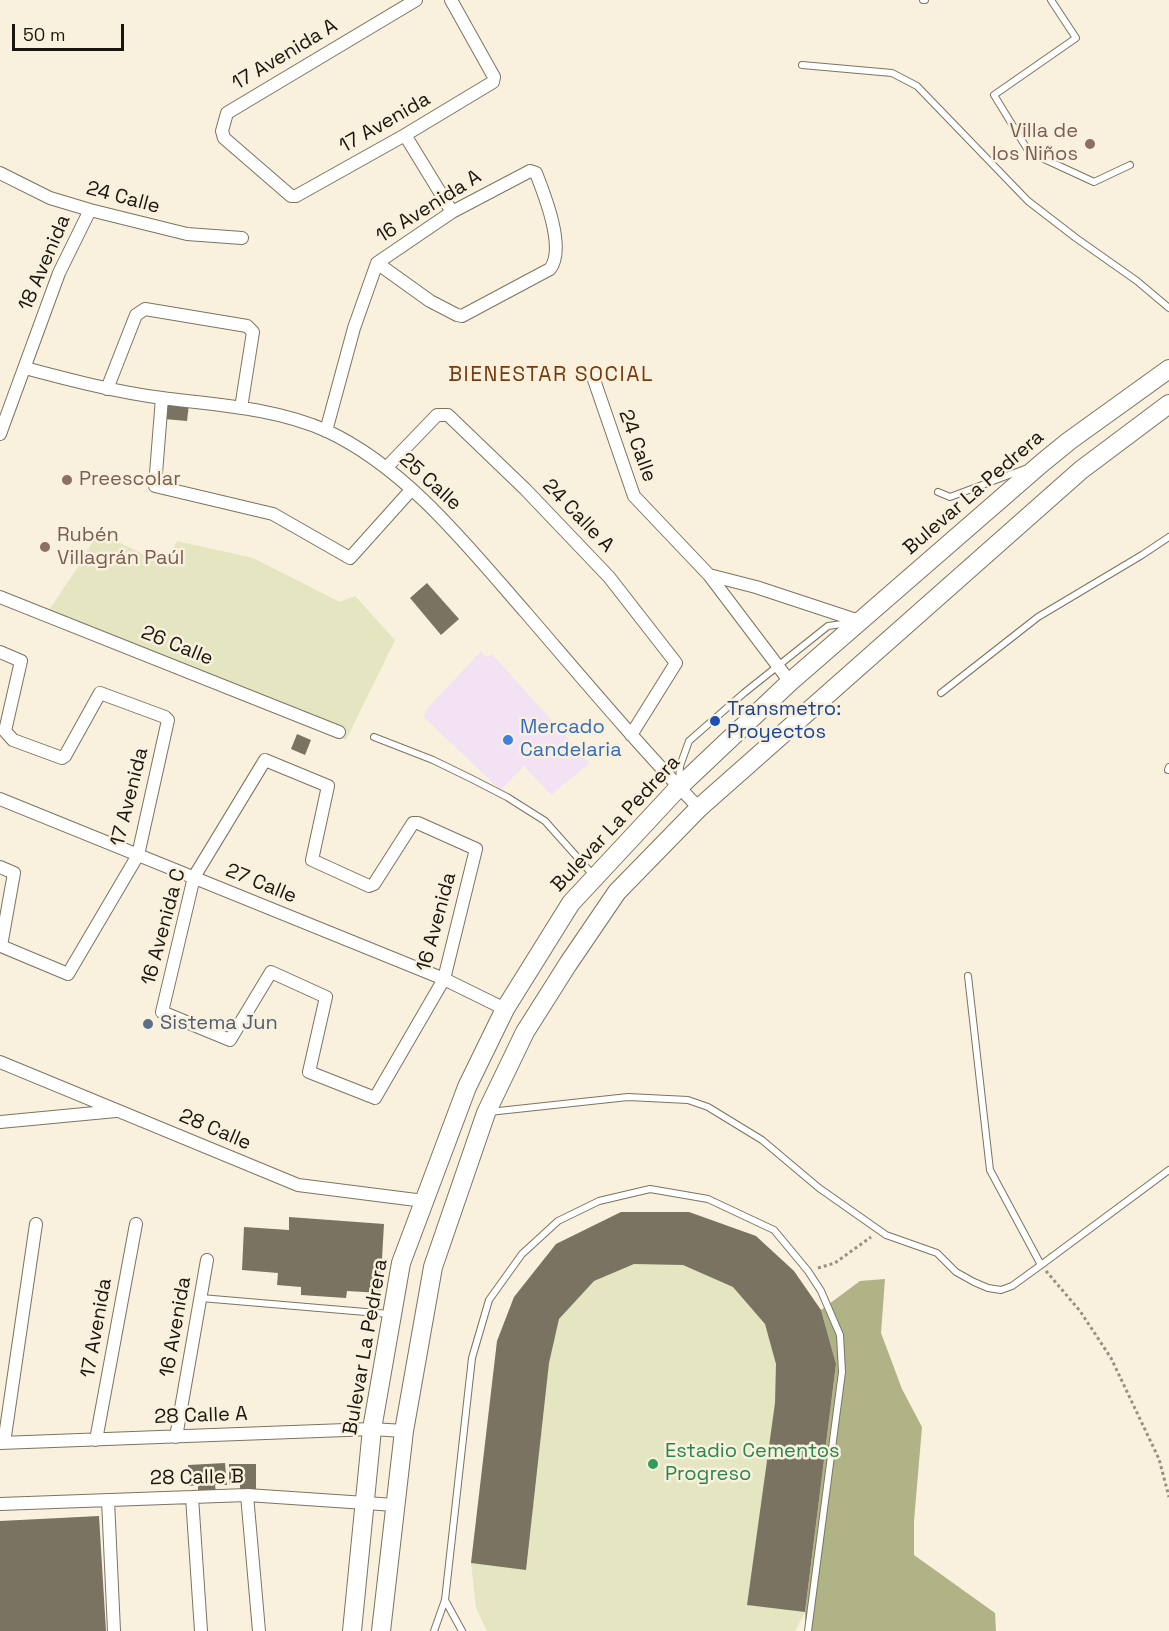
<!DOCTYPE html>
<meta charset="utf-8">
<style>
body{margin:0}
#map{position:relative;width:1169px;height:1631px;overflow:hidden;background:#f9f1dd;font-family:"Space Grotesk",sans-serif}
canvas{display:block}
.scale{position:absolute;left:12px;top:24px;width:112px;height:27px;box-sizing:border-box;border:3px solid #19160f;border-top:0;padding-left:8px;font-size:18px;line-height:21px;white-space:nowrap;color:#19160f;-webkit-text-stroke:4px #f9f1dd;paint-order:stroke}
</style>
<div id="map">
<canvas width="1169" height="1631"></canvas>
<div class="scale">50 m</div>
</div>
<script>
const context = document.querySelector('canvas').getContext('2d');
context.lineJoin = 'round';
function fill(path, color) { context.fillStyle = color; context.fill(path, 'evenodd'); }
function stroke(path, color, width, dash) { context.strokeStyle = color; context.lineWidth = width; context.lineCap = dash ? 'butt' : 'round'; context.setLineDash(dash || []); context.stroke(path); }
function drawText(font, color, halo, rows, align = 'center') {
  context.font = font + ' "Space Grotesk",sans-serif'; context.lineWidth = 5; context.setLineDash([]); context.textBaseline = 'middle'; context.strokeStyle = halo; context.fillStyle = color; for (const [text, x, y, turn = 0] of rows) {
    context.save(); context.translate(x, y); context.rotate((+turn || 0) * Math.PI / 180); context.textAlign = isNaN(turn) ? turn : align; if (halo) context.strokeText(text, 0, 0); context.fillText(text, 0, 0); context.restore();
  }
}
fill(new Path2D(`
 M481,651L486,657L492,654L590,763L551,795L524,766L500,790L424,717L427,709Z`), '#f2e2f4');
fill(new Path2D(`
 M98,532L165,565L177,541L253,558L340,602L355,596L395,640L346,740L43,619L82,561Z
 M621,1212H689L756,1236L821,1310L836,1364L805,1612L795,1631H487L476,1608L471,1563L497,1341L514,1297L556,1244Z`), '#e3e6c0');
fill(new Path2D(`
 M885,1279L881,1333L902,1389L922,1427L914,1521V1555L995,1613L996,1631H805V1612L836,1364L821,1310L860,1281Z`), '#b0b385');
fill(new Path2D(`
 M165,403L189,404L187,421L164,419Z
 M427,583L459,619L441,635L410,598Z
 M297,734L311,740L305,755L291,749Z
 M621,1212H689L756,1236L794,1271L821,1310L836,1364L805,1612L747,1605L775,1403L776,1364L765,1324L733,1287L683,1265L634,1264L594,1281L559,1319L549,1363L526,1570L471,1563L497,1341L514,1297L556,1244Z
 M289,1217L384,1224L380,1293L347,1291L346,1298L301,1295V1287L277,1285L278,1273L242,1270L244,1227L289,1230Z
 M225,1463L227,1485H215L216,1492L198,1493V1485L189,1486L188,1465Z
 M229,1464H256V1490H240V1484H229Z
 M99,1516L106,1631H0V1521Z`), '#7a7361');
const service = new Path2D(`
 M923,0H925
 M1051,0L1076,38L994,95L1029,152L1094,182L1130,165
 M802,65L892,73L917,86L1028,201L1076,238L1137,281L1169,308
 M938,492L950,497L1025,469
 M941,693L1038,617L1142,555L1169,537
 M374,737L433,760L472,779L507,797L545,821L594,876
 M1168,770L1169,767
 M679,782L680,766L689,741L744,693L828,626L849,623
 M968,976L990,1170L1041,1265L1169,1170
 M489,1112L628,1097L688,1100L708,1107L762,1140L819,1188L886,1235L937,1253L956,1272L974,1282L988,1288L1001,1290L1012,1286L1041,1265
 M201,1298L389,1314
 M445,1600L462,1631
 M434,1631L445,1600L472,1358L489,1300L522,1254L558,1221L599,1201L650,1189L708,1199L774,1230L808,1271L821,1291L840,1335L842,1372L808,1631`);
const minor = new Path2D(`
 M416,0L227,113L222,131L224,138L291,196H296L405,135L493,82L494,77L451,0
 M405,135L452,212
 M0,173L50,198L90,210L187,234L242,238
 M25,368C70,380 116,392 162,398C217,405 276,408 327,431C408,469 469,548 527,614C583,679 639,746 699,808
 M592,374L634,496L709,575L790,682
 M107,389L136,315L145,309L247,326L253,332L241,408
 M162,398L155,486L273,514L350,558L411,490
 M326,431L354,328L377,263L452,212L530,171L536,173C545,196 566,249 550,269L462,316L457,315L430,301L377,263
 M0,434L59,273L90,210
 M386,468L437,415H448L525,489L609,577L676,663L631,735
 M709,575L756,587L859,621
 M0,597L339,732
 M0,652L21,661L5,731L13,740L62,758L65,756L100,693L165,717L168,720L138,855L68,974L1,946L14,873L0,867
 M265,760L328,786L312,860L369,886L374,884L413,823H418L476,849L444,979L375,1098L309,1072L326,997L271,972L230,1040L162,1012L194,877Z
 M0,799L444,979L505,1009
 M0,1062L298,1185L424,1201
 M0,1122L116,1111
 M176,1437L207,1260
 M96,1440L136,1224
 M0,1443L372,1429L404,1431
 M4,1443L36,1224
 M247,1495L259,1631
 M192,1497L201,1631
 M108,1500L114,1631
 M0,1504L247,1495L395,1505`);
const primary = new Path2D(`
 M352,1631L372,1429L401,1263L467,1087L505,1009L571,903L679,787L790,682L1042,463L1069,441L1169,369
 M381,1631L404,1431L433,1267L486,1113L525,1032L568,964L617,892L699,808L1081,470L1169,404`);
stroke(service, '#7b7461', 8);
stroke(minor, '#7b7461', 14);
stroke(primary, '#7b7461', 20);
stroke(new Path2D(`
 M818,1268L835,1263L871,1237
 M1046,1271L1080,1311L1111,1358L1159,1459L1169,1497`), '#979182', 3, [3, 3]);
stroke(service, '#fff', 6);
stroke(minor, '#fff', 12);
stroke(primary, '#fff', 18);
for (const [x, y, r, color] of [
 [1090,144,6,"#8d6e63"],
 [67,480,6,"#8d6e63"],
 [45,547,6,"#8d6e63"],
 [715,721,6,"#1a4fb4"],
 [508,740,6,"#3f7fe0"],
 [148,1024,6,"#5c6f8a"],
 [653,1464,6,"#2e9e5b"]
]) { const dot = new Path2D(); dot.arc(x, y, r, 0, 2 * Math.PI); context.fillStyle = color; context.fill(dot); stroke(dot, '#f9f1dd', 2); }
drawText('20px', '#19160f', '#f9f1dd', [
 ["17 Avenida A",285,55,-31],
 ["17 Avenida",385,123,-30],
 ["24 Calle",123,198,15],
 ["16 Avenida A",429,207,-32],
 ["18 Avenida",45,263,-67],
 ["24 Calle",637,446,70],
 ["25 Calle",430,482,42],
 ["Bulevar La Pedrera",974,493,-41],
 ["24 Calle A",578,516,46],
 ["26 Calle",177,646,22],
 ["17 Avenida",130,797,-76],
 ["Bulevar La Pedrera",616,824,-47],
 ["27 Calle",261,884,22],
 ["16 Avenida",437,922,-75],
 ["16 Avenida C",164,927,-75],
 ["28 Calle",215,1130,23],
 ["16 Avenida",176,1327,-80],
 ["17 Avenida",97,1328,-80],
 ["Bulevar La Pedrera",366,1347,-80],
 ["28 Calle A",201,1416,-2],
 ["28 Calle B",197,1478,-1]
]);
drawText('20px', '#785e54', '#f9f1dd', [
 ["Villa de",1078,132,"right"],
 ["los Niños",1078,155,"right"],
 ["Preescolar",79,480],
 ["Rubén",57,536],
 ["Villagrán Paúl",57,559]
], 'left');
drawText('20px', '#164399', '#f9f1dd', [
 ["Transmetro:",727,710],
 ["Proyectos",727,733]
], 'left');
drawText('20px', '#366cbe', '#f9f1dd', [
 ["Mercado",520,728],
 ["Candelaria",520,751]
], 'left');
drawText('20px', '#4e5e75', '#f9f1dd', [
 ["Sistema Jun",160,1024]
], 'left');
drawText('20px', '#27864d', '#f9f1dd', [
 ["Estadio Cementos",665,1452],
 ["Progreso",665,1475]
], 'left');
context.letterSpacing = '1.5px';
drawText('21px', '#773b0d', '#f9f1dd', [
 ["BIENESTAR SOCIAL",551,375]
]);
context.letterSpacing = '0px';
</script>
